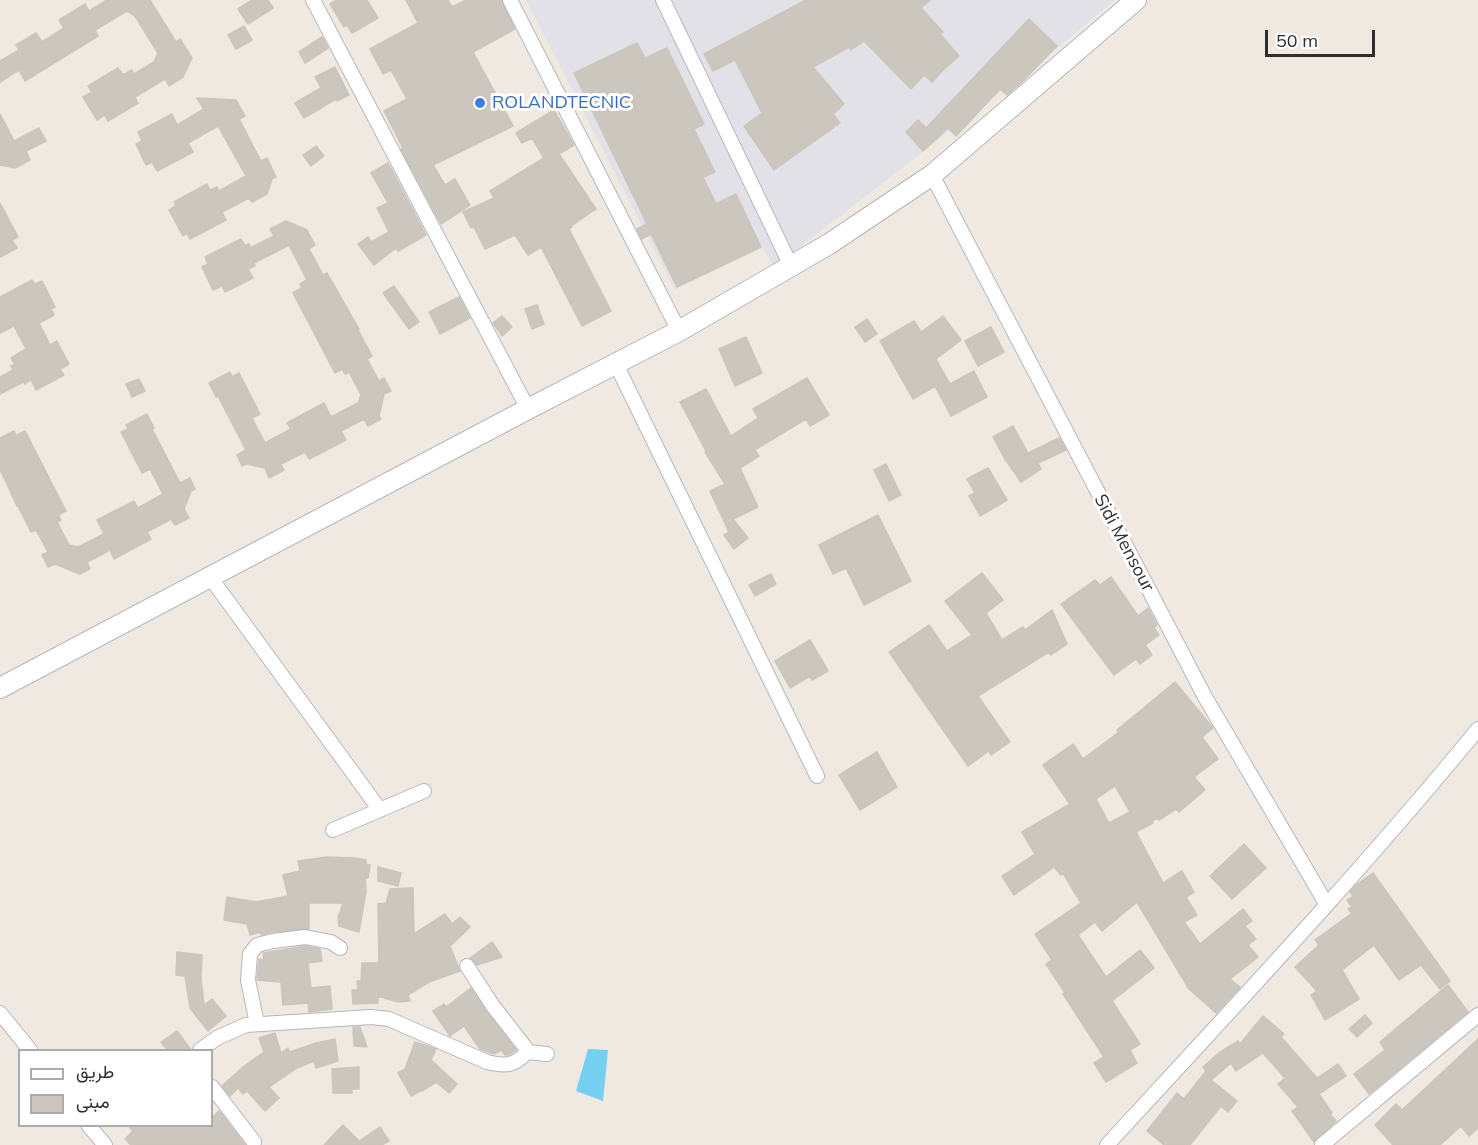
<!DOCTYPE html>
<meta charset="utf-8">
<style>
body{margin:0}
#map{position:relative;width:1478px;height:1145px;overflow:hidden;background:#efe9e1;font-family:Mulish,Vazirmatn,sans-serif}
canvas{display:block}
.legend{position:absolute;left:18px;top:1049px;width:195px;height:78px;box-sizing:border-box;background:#fff;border:2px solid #ababab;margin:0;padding:8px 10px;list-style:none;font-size:18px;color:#2e2e2e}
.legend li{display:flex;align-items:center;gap:12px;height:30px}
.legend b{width:30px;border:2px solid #ababab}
.scale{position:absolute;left:1265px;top:30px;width:110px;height:27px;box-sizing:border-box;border:3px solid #2e2e2e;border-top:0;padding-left:8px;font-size:18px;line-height:21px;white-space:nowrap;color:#2e2e2e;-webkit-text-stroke:4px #fff;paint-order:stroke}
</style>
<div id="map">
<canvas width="1478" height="1145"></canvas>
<ul class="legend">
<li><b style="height:8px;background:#fff"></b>طريق</li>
<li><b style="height:16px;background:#cbc7bf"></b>مبنى</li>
</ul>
<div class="scale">50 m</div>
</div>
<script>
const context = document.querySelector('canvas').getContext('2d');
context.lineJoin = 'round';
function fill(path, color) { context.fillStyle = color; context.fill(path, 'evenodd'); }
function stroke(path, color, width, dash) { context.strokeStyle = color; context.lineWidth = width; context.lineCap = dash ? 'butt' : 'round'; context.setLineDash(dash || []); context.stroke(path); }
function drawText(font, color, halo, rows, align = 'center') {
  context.font = font + ' Mulish,sans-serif'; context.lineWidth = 6; context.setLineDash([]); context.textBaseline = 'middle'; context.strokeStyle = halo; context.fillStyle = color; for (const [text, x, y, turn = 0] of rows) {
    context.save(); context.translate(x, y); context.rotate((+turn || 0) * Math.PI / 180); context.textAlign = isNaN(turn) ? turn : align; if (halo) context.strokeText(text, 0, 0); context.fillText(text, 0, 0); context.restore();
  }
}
fill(new Path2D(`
 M526,0H1114L1066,41L774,267L756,237L675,290Z`), '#e3e1e8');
fill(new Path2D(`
 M588,1049L608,1050L603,1101L576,1091Z`), '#75cff0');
const building = new Path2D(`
 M107,0H150L176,42L180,39L192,58L183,77L169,86L165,79L135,97L138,103L108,121L105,115L97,120L83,97L92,92L88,86L118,68L123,75L132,70L134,74L154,62L158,53L135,16L127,11L95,30L98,36L25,81L19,70L0,82V61L19,50L16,45L36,33L42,42L64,28L59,20L85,4L89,11Z
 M252,0H268L273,8L248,24L238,9Z
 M336,0H367L378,18L352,33L347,25L344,27L330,4Z
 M406,0H448L452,7L466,0H501L515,29L473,52L513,126L433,165L445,185L455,179L470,205L441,224L401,149L403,148L384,111L407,99L391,70L383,74L370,49L418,23Z
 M806,0H930L921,8L943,32L940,34L959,56L944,69L932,82L924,75L911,89L864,41L851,50L849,47L813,67L844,104L833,114L840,123L774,170L744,126L762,113L735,60L713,71L704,54Z
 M1029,19L1057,46L1025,79L1007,95L1000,89L956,136L948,128L923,151L906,132L918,120L926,128Z
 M244,26L252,40L236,49L228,35Z
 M322,37L328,48L305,63L299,52Z
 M637,43L645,58L667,48L704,124L694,129L715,172L703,177L716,204L736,194L761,247L677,287L651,234L642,239L637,229L647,224L574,73Z
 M335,67L349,95L337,101L336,99L304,118L295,103L321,88L315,77Z
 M197,98L236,100L245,116L239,119L261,161L267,158L276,177L272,179L267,194L252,202L249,198L222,212L226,220L190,239L187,233L183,236L169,210L176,206L174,202L207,184L210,190L217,187L219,191L246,176L218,126L188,143L193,152L157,171L152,162L146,165L136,144L142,141L138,132L172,114L177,125L204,109Z
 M554,110L574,145L559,154L596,209L571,226L572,227L569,229L611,311L582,326L541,247L528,255L515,235L485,249L474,227L471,228L463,212L494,198L490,191L544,158L532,138L522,143L516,133Z
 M0,114L14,141L39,128L46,141L26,151L30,160L15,168L0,165Z
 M316,146L324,156L311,166L303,155Z
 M388,163L426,235L398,251L396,248L374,265L358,244L368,237L371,242L389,232L377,208L388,203L371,173Z
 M0,203L18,237L12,240L17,248L0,257Z
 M286,221L307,230L315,245L309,249L323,275L327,273L359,329L358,330L372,356L367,359L379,381L384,378L391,391L384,394L379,416L381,419L368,426L364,419L341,431L346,440L309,459L305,452L281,464L284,470L269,478L265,468L247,464L242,466L237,455L246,450L218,396L216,397L209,383L230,372L232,377L239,373L260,414L252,418L265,443L291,429L287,423L324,403L331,417L358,403L361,395L349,372L345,374L342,369L335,373L293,293L302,288L300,284L307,280L289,245L254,263L255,266L248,269L253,278L225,292L222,286L213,290L202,267L208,264L205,257L241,239L245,246L249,244L250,248L274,236L270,229Z
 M32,280L35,284L42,281L55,307L51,309L54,315L39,323L50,345L57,341L69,364L60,369L64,375L36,390L31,380L25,384L23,382L0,394V377L13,370L11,366L15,364L11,358L26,349L14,326L0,333V297Z
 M394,286L419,322L409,329L383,293Z
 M459,297L470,318L440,334L429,312Z
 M537,305L544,324L532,329L525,309Z
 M502,316L512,327L502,336L493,323Z
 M943,316L961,340L936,359L950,384L974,371L987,397L951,416L935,386L913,399L880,341L914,321L921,332Z
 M867,319L877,334L865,342L855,327Z
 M991,327L1004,352L978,366L965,341Z
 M746,337L762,373L735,386L719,349Z
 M807,378L829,415L810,426L806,419L761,446L755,450L759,456L740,468L758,507L733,519L748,538L734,549L724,535L729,532L710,491L725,484L705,452L706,451L680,402L706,389L731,436L758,418L753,409Z
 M139,379L145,391L132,397L126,384Z
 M147,414L154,428L152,429L180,483L190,478L195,489L191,491L184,509L189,518L175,525L171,519L147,532L151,539L114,559L110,550L87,562L90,569L80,574L55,564L48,567L42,555L48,552L36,530L31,532L18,506H17L0,469V438L14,431L16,436L25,431L66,511L58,515L61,520L57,522L69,545L78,547L104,534L97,520L134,501L138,508L163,494L150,469L142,473L121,432L128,429L126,425Z
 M1013,426L1028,453L1059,438L1066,450L1038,463L1041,469L1021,482L1005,459L993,437Z
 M886,464L901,495L889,501L874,470Z
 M988,468L1007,500L980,516L969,496L975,493L967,479Z
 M878,515L911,581L864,605L846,568L833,574L819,545Z
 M982,573L1003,600L986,613L1002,640L1023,627L1025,630L1052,610L1067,644L1051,655L1049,652L978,696L1010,742L991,755L989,751L968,766L889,652L929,625L947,651L972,635L945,601Z
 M771,574L776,584L755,596L749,585Z
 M1111,577L1138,616L1148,608L1157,625L1154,628L1159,635L1145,645L1152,655L1140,664L1136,659L1114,675L1061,604L1095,580L1100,585Z
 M810,640L828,671L812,680L810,676L790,688L775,661Z
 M1175,682L1213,728L1202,737L1218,759L1194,777L1205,790L1179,812L1176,809L1159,820L1157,818L1152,821L1153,823L1136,832L1163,883L1182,871L1194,892L1186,897L1197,915L1184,922L1200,944L1243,909L1252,921L1245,926L1256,939L1248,945L1258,957L1230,979L1240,987L1216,1013L1189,989L1137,902L1102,931L1095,922L1078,935L1106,977L1140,950L1154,968L1112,1001L1140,1044L1130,1050L1137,1063L1106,1082L1094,1063L1104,1057L1063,994L1065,993L1046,964L1052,960L1035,934L1081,903L1063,873L1061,875L1054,867L1014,895L1002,876L1035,854L1022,832L1070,804L1043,765L1073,744L1083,759L1119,732L1117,730ZM1115,786L1130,812L1109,823L1096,799Z
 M877,752L897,787L860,810L839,775Z
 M1244,844L1266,868L1232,899L1210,876Z
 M327,857L355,858L366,860V864L370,865L368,878H365L366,891L359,932L339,926L338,918L343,903H309V929L272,932L261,935V932L250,935L247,924L224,920L227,897L256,902L288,896L283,875L300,871L298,861Z
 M378,867L401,873L398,886L378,881Z
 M1373,873L1450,981L1440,989L1421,965L1399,980L1374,945L1342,970L1359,999L1325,1020L1311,995L1317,991L1295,967L1319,945L1315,940L1352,913L1348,909L1352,907L1347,900L1353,896L1350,892L1356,885Z
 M413,888L414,934L445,914L452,924L460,917L470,927L450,946L460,971L429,982L408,995L410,1001L398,1002L378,996V1003L353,1004L352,990H358L357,981H361L362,963H379L378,904L386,903L390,889Z
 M492,942L502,957L477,965L470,958Z
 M305,946L320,949L322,961L308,963L311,988L330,986L332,1009L309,1012L308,1003L283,1005L281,982L257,980L259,959L264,960L263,953Z
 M177,952L202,955L201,978L204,1005L212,999L226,1016L208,1031L190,1008L185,976L176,975Z
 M1448,985L1468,1012L1369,1094L1354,1074L1385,1050L1380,1042Z
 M471,988L486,1011L516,1050L509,1055H505L501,1050L494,1054L480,1049L464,1026L450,1036L433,1011L444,1004L446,1007Z
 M1365,1015L1372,1023L1357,1037L1349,1029Z
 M1263,1016L1284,1034L1281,1037L1317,1078L1338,1064L1346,1076L1319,1094L1332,1113L1330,1114L1336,1121L1314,1142L1292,1111L1298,1107L1278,1084L1285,1078L1263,1053L1236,1071L1231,1063L1211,1080L1237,1101L1228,1112L1221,1106L1190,1145H1164L1147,1131L1177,1093L1184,1099L1206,1071L1203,1067L1219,1053L1238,1041L1240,1044Z
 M353,1027H360L367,1047L354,1046Z
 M177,1031L191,1050H167L161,1042Z
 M275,1033L281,1053L288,1048L290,1052L316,1043L335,1039L338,1061L316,1068L314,1061L297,1068L269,1087L279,1098L265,1111L247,1091L243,1094L238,1088L230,1096L222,1086L243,1067L264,1052L259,1038Z
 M1478,1039V1128L1469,1136L1461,1126L1440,1145H1393L1375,1125L1396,1104L1402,1110Z
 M415,1042L436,1049L431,1060L457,1084L449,1093L436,1082L422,1091V1090L411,1096L398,1073L405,1069Z
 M359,1067V1089H352V1093H333L332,1069Z
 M219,1111L245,1145H131L125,1139L133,1131L128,1125H212V1118Z
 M343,1125L359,1141L380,1127L389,1141L382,1145H324Z`);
fill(building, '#cbc7bf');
stroke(building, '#cbc5ba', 1.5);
const street = new Path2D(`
 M313,0L528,409
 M510,0L679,331
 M663,0L791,266
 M932,175L1205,697L1327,905
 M616,364L817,776
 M210,577L380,810
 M333,830L424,791
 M0,1013L30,1050
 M257,1024L248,980L250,954L257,945L273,941L305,937L331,942L340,948
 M200,1050L217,1038L246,1025L371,1017L389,1019L487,1062C504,1066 514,1067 527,1052L525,1047L493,1006L467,966
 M527,1052L547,1054
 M212,1087L254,1142
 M89,1126L105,1145
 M1107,1145C1233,1008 1360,873 1478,729
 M1322,1145L1478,1015`);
const secondary = new Path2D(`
 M0,688L528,409L679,331L829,244L932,175L1136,0`);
stroke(street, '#b4b7c1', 16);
stroke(secondary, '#b4b7c1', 22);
stroke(street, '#fff', 14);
stroke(secondary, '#fff', 20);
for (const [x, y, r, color] of [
 [480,103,6,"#3f7fe0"]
]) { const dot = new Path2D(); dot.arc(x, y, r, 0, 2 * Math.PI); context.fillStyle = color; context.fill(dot); stroke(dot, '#fff', 2); }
drawText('18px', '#366cbe', '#fff', [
 ["ROLANDTECNIC",492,103]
], 'left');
drawText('18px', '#2e2e2e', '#fff', [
 ["Sidi Mensour",1124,543,62]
]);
</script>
